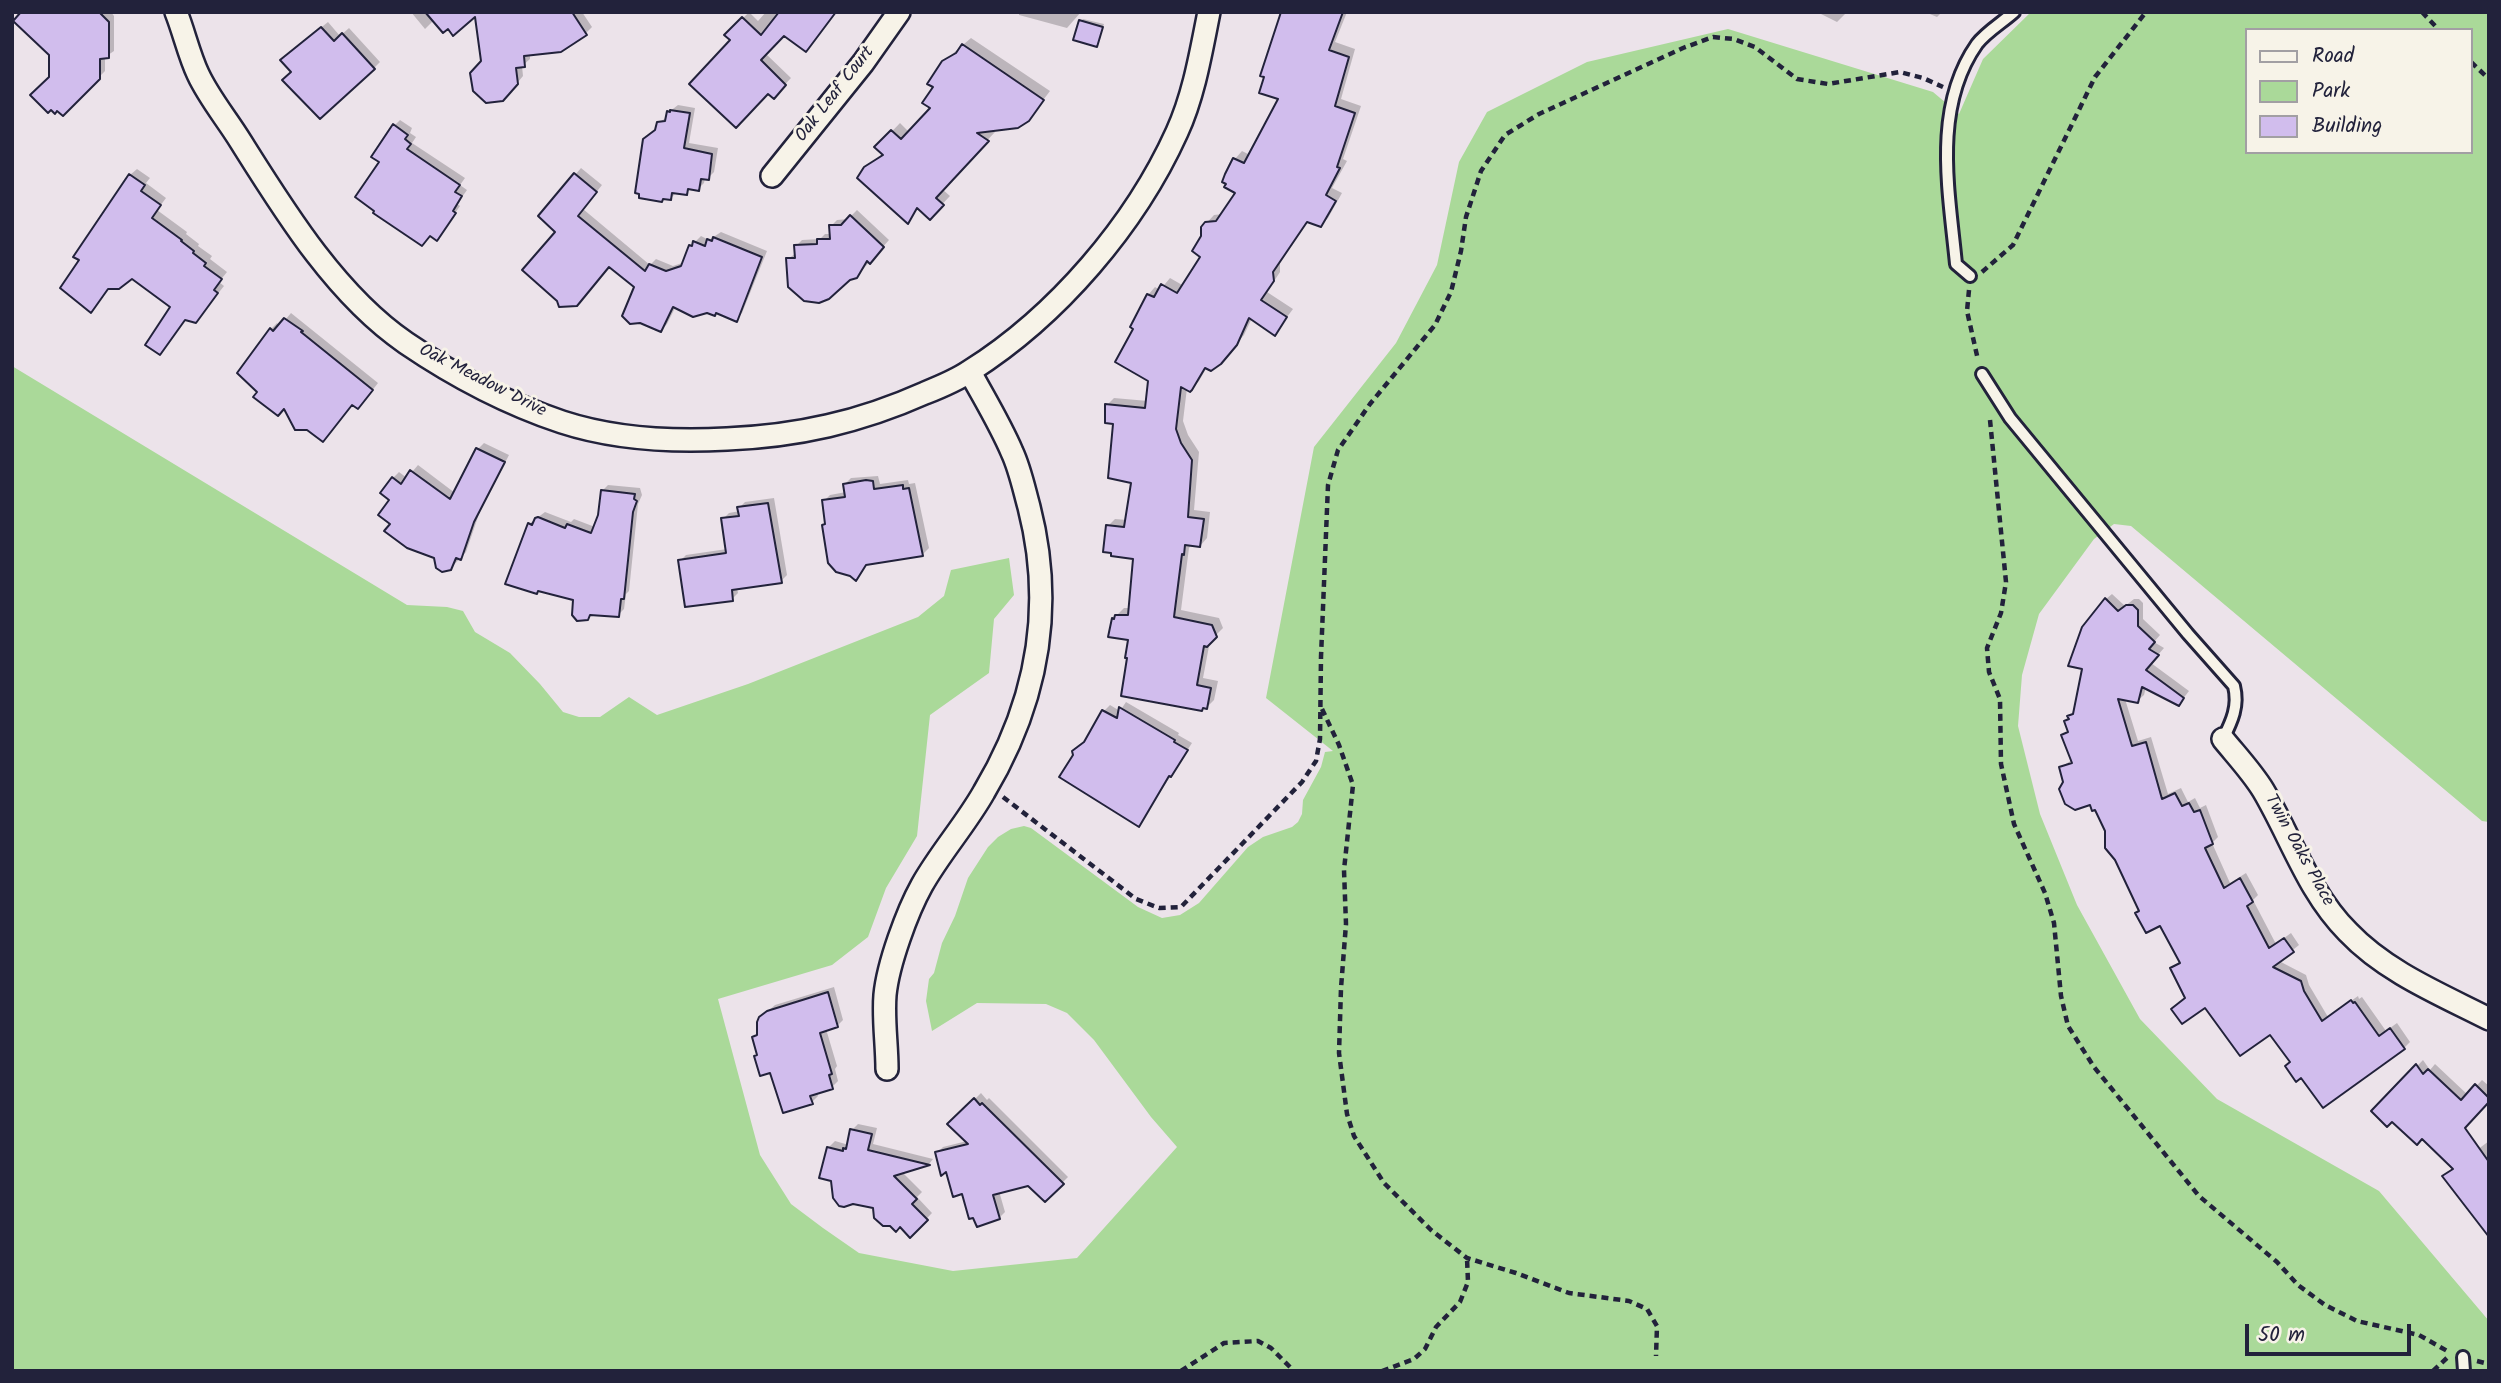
<!DOCTYPE html>
<style>
body{margin:0}
#map{position:relative;width:2501px;height:1383px;overflow:hidden;background:#ece3ea;font-family:Kalam,sans-serif}
canvas{display:block}
.frame{position:absolute;inset:0;border:14px solid #22223b;pointer-events:none}
.legend{position:absolute;left:2245px;top:28px;width:228px;height:126px;box-sizing:border-box;background:#f7f3e8;border:2px solid #a29fa3;margin:0;padding:9px 12px;list-style:none;font-size:21px;color:#22223b}
.legend li{display:flex;align-items:center;gap:14px;height:35px}
.legend b{width:35px;border:2px solid #a29fa3}
.scale{position:absolute;left:2245px;top:1324px;width:166px;height:32px;box-sizing:border-box;border:4px solid #22223b;border-top:0;padding-left:9px;font-size:21px;line-height:24px;white-space:nowrap;color:#22223b;-webkit-text-stroke:5px #f7f3e8;paint-order:stroke}
</style>
<div id="map">
<canvas width="2501" height="1383"></canvas>
<div class="frame"></div>
<ul class="legend">
<li><b style="height:9px;background:#f7f3e8"></b>Road</li>
<li><b style="height:19px;background:#aad999"></b>Park</li>
<li><b style="height:19px;background:#d1bded"></b>Building</li>
</ul>
<div class="scale">50 m</div>
</div>
<script>
const context = document.querySelector('canvas').getContext('2d');
context.lineJoin = 'round';
function fill(path, color) { context.fillStyle = color; context.fill(path, 'evenodd'); }
function stroke(path, color, width, dash) { context.strokeStyle = color; context.lineWidth = width; context.lineCap = dash ? 'butt' : 'round'; context.setLineDash(dash || []); context.stroke(path); }
function drawText(font, color, halo, rows, align = 'center') {
  context.font = font + ' Kalam,sans-serif'; context.lineWidth = 6; context.setLineDash([]); context.textBaseline = 'middle'; context.strokeStyle = halo; context.fillStyle = color; for (const [text, x, y, turn = 0] of rows) {
    context.save(); context.translate(x, y); context.rotate((+turn || 0) * Math.PI / 180); context.textAlign = isNaN(turn) ? turn : align; if (halo) context.strokeText(text, 0, 0); context.fillText(text, 0, 0); context.restore();
  }
}
fill(new Path2D(`
 M2031,12H2489V822L2482,821L2131,526L2114,524L2094,539L2039,614L2022,675L2018,726L2040,814L2077,905L2140,1019L2217,1099L2379,1191L2489,1321V1371H12V366L407,605L447,607L463,611L475,632L510,653L540,684L563,712L579,717H600L629,697L657,715L748,684L918,617L944,596L951,570L1009,558L1014,595L994,619L989,673L930,715L917,836L886,888L868,937L832,965L718,999L760,1155L791,1204L823,1228L859,1253L953,1271L1077,1258L1177,1147L1151,1117L1094,1040L1067,1013L1046,1004L977,1003L932,1031L926,1001L929,979L934,973L942,943L955,916L968,878L988,847L998,837L1011,829L1024,826L1031,828L1138,907L1162,918L1180,915L1199,903L1248,847L1263,837L1292,827L1298,822L1302,814L1303,800L1321,767L1325,752L1333,751L1266,698L1314,447L1396,343L1437,265L1459,162L1487,112L1587,62L1728,29L1933,92L1959,114L1983,59ZM2247,30H2471V152H2247Z`), '#aad999');
fill(new Path2D(`
 M23,12H111L114,16V51L105,57V71L63,114L50,77V54Z
 M411,12H582L592,27L586,33L530,54V59L522,66L523,76L509,93L483,62L476,14L448,27L434,20L425,29Z
 M749,12L758,21L766,12H835L784,34L765,53L791,78L774,96L727,35Z
 M1019,12H1081L1067,28L1019,15Z
 M1292,12H1347L1335,42L1355,49L1341,99L1361,106L1343,159L1347,161L1332,188L1342,193L1328,218L1321,225L1308,221L1280,263V272L1267,292L1293,309L1275,333L1252,318L1244,335L1228,354L1207,367L1199,381L1191,389L1187,388L1183,421L1188,435L1199,452L1194,510L1210,512L1207,538L1200,546L1192,544L1189,548L1181,610L1219,618L1223,628L1210,641L1203,678L1218,681L1214,700L1207,707L1130,639L1113,619L1124,608H1130L1135,557L1108,526L1115,519L1127,520L1133,481L1115,422L1107,405L1114,398L1148,401L1150,380L1136,329L1148,295L1155,287L1160,290L1170,278L1184,286L1202,256V228L1214,215L1223,214L1237,192L1227,174L1235,159L1242,151L1250,155L1281,98Z
 M1817,12H1847L1837,22Z
 M1925,12H1942L1937,17Z
 M1083,19L1104,24L1097,45L1081,21Z
 M328,22L340,36L349,28L380,62L374,68L294,72L288,54Z
 M971,38L1050,91L1028,120L991,129L995,132L942,189L950,196L930,217L919,207L908,221L865,168L883,153L877,147L900,123L910,133L933,108L935,87L943,62Z
 M678,105L695,108L689,143L718,148L714,172L708,178H705L704,183L698,189L691,188L686,193L677,192L671,198L658,129L659,123L668,116L669,112Z
 M400,120L412,128L410,133L416,137L412,143L465,178L460,185L467,190L457,204L460,206L442,232L381,162L394,126Z
 M581,168L602,185L583,209L650,265L656,259L673,266L685,262L691,246L701,236L709,240L721,232L767,251L742,313L736,319L717,312L676,306L667,324L661,330L636,286L610,265L558,231L540,216Z
 M137,169L150,178L146,183L166,198L157,210L187,232L186,234L199,244L198,246L212,256L210,259L227,272L219,282L224,286L196,321L186,318L132,277L81,260L130,175Z
 M857,210L889,240L856,277L788,259L796,253V246L802,240L820,239L825,234H831V226L837,220L848,219Z
 M291,313L378,383L364,401L285,407L260,392L271,329L277,323L280,326Z
 M484,443L509,455L479,514L466,552L450,569L392,523L393,478L399,472L407,478L418,465L455,493L478,449Z
 M878,476L880,484L908,480L909,484L915,483L929,548L923,554L868,563L856,579L827,523L824,501L830,495L846,492L845,484L851,478Z
 M608,485L640,488L642,495L638,504L629,591L626,594L624,609L618,615L593,613L587,619L529,524L545,512L571,522L574,519L595,527L600,515L602,491Z
 M774,498L787,575L781,581L737,588L738,593L732,599L680,561L686,555L727,549L723,519L729,513L740,511L739,508L745,502Z
 M2112,594L2125,606L2134,599H2139L2143,603V619L2160,635L2154,642L2164,648L2151,663L2189,691L2179,704L2146,687L2144,695L2137,701L2125,699L2138,741L2151,737L2168,794L2181,788L2188,802L2195,798L2200,808L2206,805L2218,837L2212,843L2230,883L2246,873L2258,895L2253,900L2276,944L2291,933L2299,945L2279,961L2306,975L2309,985L2328,1017L2358,996L2359,999L2362,997L2386,1031L2397,1023L2410,1042L2404,1048L2291,1062L2270,1033L2186,998L2172,969L2181,961L2161,923L2140,910L2106,831L2092,803L2065,782L2061,767L2072,760L2063,735L2069,729L2066,721L2076,710L2106,599Z
 M1126,702L1179,733L1178,735L1192,743L1139,825L1088,740L1104,711L1110,705L1120,711Z
 M834,987L843,1020L837,1026L826,1029L837,1066L835,1069L838,1081L832,1087L817,1092L818,1096L812,1102L771,1071L754,1037L759,1032L767,1012L775,1005Z
 M2423,1060L2430,1070L2435,1064L2468,1095L2482,1080L2489,1086V1100L2422,1137L2374,1111Z
 M981,1093L987,1100L989,1098L1068,1177L1045,1200L1029,1184L999,1191L1005,1212L999,1218L963,1192L937,1153L943,1147L967,1141L950,1124Z
 M858,1124L877,1128L873,1144L933,1159L929,1164L902,1172L922,1192L917,1197L932,1213L910,1236L900,1225H891L829,1147L835,1141L849,1145L852,1130Z
 M2489,1141V1227L2465,1159Z`), '#0003');
const building = new Path2D(`
 M21,12H99L109,22V58L100,59V79L63,116L57,111L55,114L51,110L48,113L30,95L49,77V55L13,21Z
 M425,12H572L587,35L561,52L524,56L525,67L516,68L518,84L503,101L486,103L473,91L470,73L481,61L475,17L453,36L448,29L443,33Z
 M779,12H836L806,52L784,36L761,60L786,85L774,99L768,94L736,128L689,84L730,40L724,35L742,17L761,35Z
 M1281,12H1343L1329,50L1349,57L1335,106L1355,113L1337,167L1340,168L1326,195L1336,201L1321,227L1307,222L1273,272L1274,281L1261,300L1287,317L1275,336L1249,318L1237,345L1221,364L1211,371L1205,368L1192,390L1190,392L1181,387L1176,429L1181,443L1192,460L1188,517L1204,519L1200,547L1185,545L1184,555L1182,554L1174,617L1212,625L1217,637L1207,647L1204,646L1197,685L1211,688L1207,709L1203,708L1202,711L1121,696L1127,658H1125L1128,640L1108,637L1112,618L1114,619L1115,615H1128L1133,559L1111,556V553L1103,552L1106,525L1124,527L1131,483L1108,478L1113,424L1105,423V404L1145,408L1148,381L1115,362L1133,329L1130,327L1147,294L1154,297L1161,284L1177,293L1200,257L1192,251L1201,236V227L1205,222L1216,221L1235,193L1224,187L1226,184L1222,182L1225,174L1233,158L1244,163L1278,99L1259,93L1264,77L1260,76Z
 M1079,20L1103,27L1097,47L1073,40Z
 M321,27L334,41L342,33L375,69L320,119L282,80L291,72L280,60Z
 M962,44L1044,100L1029,121L1018,128L977,133L989,141L936,198L944,205L930,220L917,208L908,224L857,178L864,167L883,155L874,147L891,130L901,139L930,108L922,103L933,87L927,84L942,61L956,53Z
 M670,110L690,113L684,148L712,154L709,180L701,179L699,191L688,189L687,195L672,193L671,200L663,199L662,202L639,198V194L635,193L643,139L655,130L657,122L665,121L667,111L670,112Z
 M393,124L408,135L405,139L411,144L407,149L460,185L455,192L462,196L453,211L456,213L437,241L430,236L422,246L373,213L374,211L355,197L379,162L371,157Z
 M574,173L597,192L578,216L645,271L649,264L666,271L681,266L689,245L692,246L693,241L705,246L707,239L712,241L713,237L762,257L737,322L716,313L715,316L707,313L693,317L673,307L661,332L640,323L630,324L622,316L634,287L609,267L577,306L559,307L557,301L522,270L555,232L538,216Z
 M129,174L145,185L141,191L161,205L152,218L182,240L181,241L194,251L193,253L206,263L204,266L222,279L214,290L218,293L196,323L185,320L160,355L145,345L170,307L132,279L119,289H108L91,313L60,288L79,260L73,257Z
 M850,215L884,247L870,264L867,261L857,278L850,280L829,299L819,303L804,301L788,287L786,258H795L794,245L817,244V239H830L829,225H841Z
 M284,318L303,331L301,332L373,390L358,409L352,405L323,442L307,430H295L284,409L278,416L253,397L257,392L237,373L270,328L273,331Z
 M476,448L505,462L474,522L461,560L456,558L451,570L442,572L436,568L434,558L407,548L384,531L390,524L378,515L389,500L380,493L392,477L401,484L410,470L450,499Z
 M866,480L873,481L874,489L903,485V489L909,488L923,556L866,565L856,581L850,576L836,572L828,563L822,525L825,524L822,500L845,497L843,484Z
 M601,490L635,494L634,499L637,501L633,512L624,599H621L619,617L590,615L588,620L577,621L572,615L573,600L538,591L537,594L505,584L528,523L532,525L535,518L538,517L565,528L567,524L591,533L598,515Z
 M768,503L782,583L732,590L733,601L685,607L678,560L726,553L721,518L739,516L737,507Z
 M2105,598L2118,611L2126,605H2133L2138,610V626L2155,642L2149,649L2159,655L2146,670L2184,698L2179,706L2142,687L2138,703L2118,699L2132,746L2146,742L2162,799L2175,793L2182,806L2189,803L2194,812L2200,810L2213,844L2205,848L2224,888L2240,878L2253,902L2247,906L2269,948L2284,938L2294,952L2273,967L2301,981L2304,991L2322,1021L2351,1000L2353,1003L2355,1002L2379,1036L2390,1028L2405,1049L2323,1108L2301,1078L2296,1082L2285,1066L2290,1062L2270,1035L2240,1056L2205,1008L2182,1024L2171,1009L2185,998L2170,968L2180,963L2160,926L2146,933L2135,913L2139,911L2115,860L2105,848V831L2095,810L2092,811L2090,805L2075,810L2065,804L2059,789L2063,782L2059,767L2072,763L2061,735L2068,732L2064,721L2069,719L2067,716L2073,714L2082,669L2068,666L2082,627Z
 M1119,707L1175,740L1174,742L1188,750L1171,777L1169,776L1139,827L1059,777L1073,755L1072,751L1084,742L1102,710L1117,718Z
 M828,992L838,1027L820,1033L832,1074L829,1075L833,1089L810,1096L813,1104L783,1113L770,1073L760,1076L754,1056L757,1055L752,1037L757,1035V1022L759,1017L767,1011Z
 M2416,1064L2423,1074L2428,1069L2461,1100L2475,1084L2489,1098V1102L2465,1128L2489,1162V1237L2442,1176L2453,1169L2422,1139L2417,1145L2392,1122L2387,1127L2371,1111Z
 M974,1098L980,1105L982,1103L1064,1184L1045,1202L1028,1186L993,1195L1000,1219L977,1227L973,1218L969,1219L962,1194L953,1197L946,1172L941,1176L935,1152L968,1144L947,1124Z
 M850,1129L872,1134L868,1150L930,1165L894,1176L917,1199L912,1204L928,1220L910,1238L900,1227L896,1232L890,1226H883L874,1218L873,1208L853,1204L844,1207L839,1206L833,1198L831,1181L819,1178L827,1147L843,1151V1148L846,1149Z`);
fill(building, '#d1bded');
stroke(building, '#22223b', 2);
const service = new Path2D(`
 M1970,276L1956,264C1949,191 1932,108 1977,44C1986,32 2003,22 2014,12
 M1982,374L2010,418L2188,634L2234,686C2239,706 2232,721 2223,739
 M2463,1357L2464,1371`);
const minor = new Path2D(`
 M176,12C184,32 189,55 198,74C209,98 227,119 241,142C285,212 336,295 406,343C453,375 508,404 562,422C614,439 673,442 727,439C798,436 860,422 925,393C940,387 957,380 970,371C1057,316 1135,225 1177,132C1194,95 1201,52 1209,12
 M772,176L863,63L899,12
 M2223,739C2236,755 2252,772 2263,790C2291,837 2308,892 2348,932C2386,972 2440,994 2489,1019
 M887,1069C887,1045 883,1019 885,995C888,964 907,912 922,885C940,853 966,824 984,792C1037,703 1055,608 1029,507C1024,489 1020,469 1012,452C1000,424 984,398 970,372`);
stroke(service, '#22223b', 16);
stroke(minor, '#22223b', 26);
stroke(new Path2D(`
 M2422,12L2439,30
 M2471,62L2489,79
 M1982,272L2013,245L2095,77L2146,12
 M1969,290L1967,311L1978,360
 M1990,420L2006,582L2001,613L1987,648L1989,672L2000,699L2001,764L2014,824L2045,893L2054,923L2061,996L2068,1026L2094,1067L2199,1196L2277,1262L2298,1285L2325,1305L2357,1321L2419,1335L2449,1352
 M1322,709L1339,745L1353,785L1344,870L1346,924L1341,988L1339,1053L1347,1114L1354,1136L1384,1183L1431,1230L1467,1258L1516,1273L1569,1293L1629,1301L1647,1309L1657,1326L1656,1356
 M1003,797L1136,899L1159,908L1181,907L1302,782L1316,761L1320,739L1321,657L1328,485L1338,450L1370,404L1435,325L1451,292L1461,251L1466,217L1481,171L1505,135L1539,114L1683,48L1713,37L1734,39L1755,47L1797,79L1828,84L1900,72L1923,78L1943,87
 M2477,1361L2489,1364
 M1181,1371L1224,1343L1258,1341L1271,1348L1294,1371
 M1382,1371L1414,1359L1425,1349L1436,1327L1460,1302L1468,1282L1467,1258
 M2433,1371L2449,1356`), '#22223b', 4.5, [7, 5]);
stroke(service, '#f7f3e8', 10);
stroke(minor, '#f7f3e8', 21);
drawText('18px', '#22223b', '#f7f3e8', [
 ["Oak Leaf Court",836,95,-52],
 ["Oak Meadow Drive",482,382,27],
 ["Twin Oaks Place",2298,851,61]
]);
</script>
